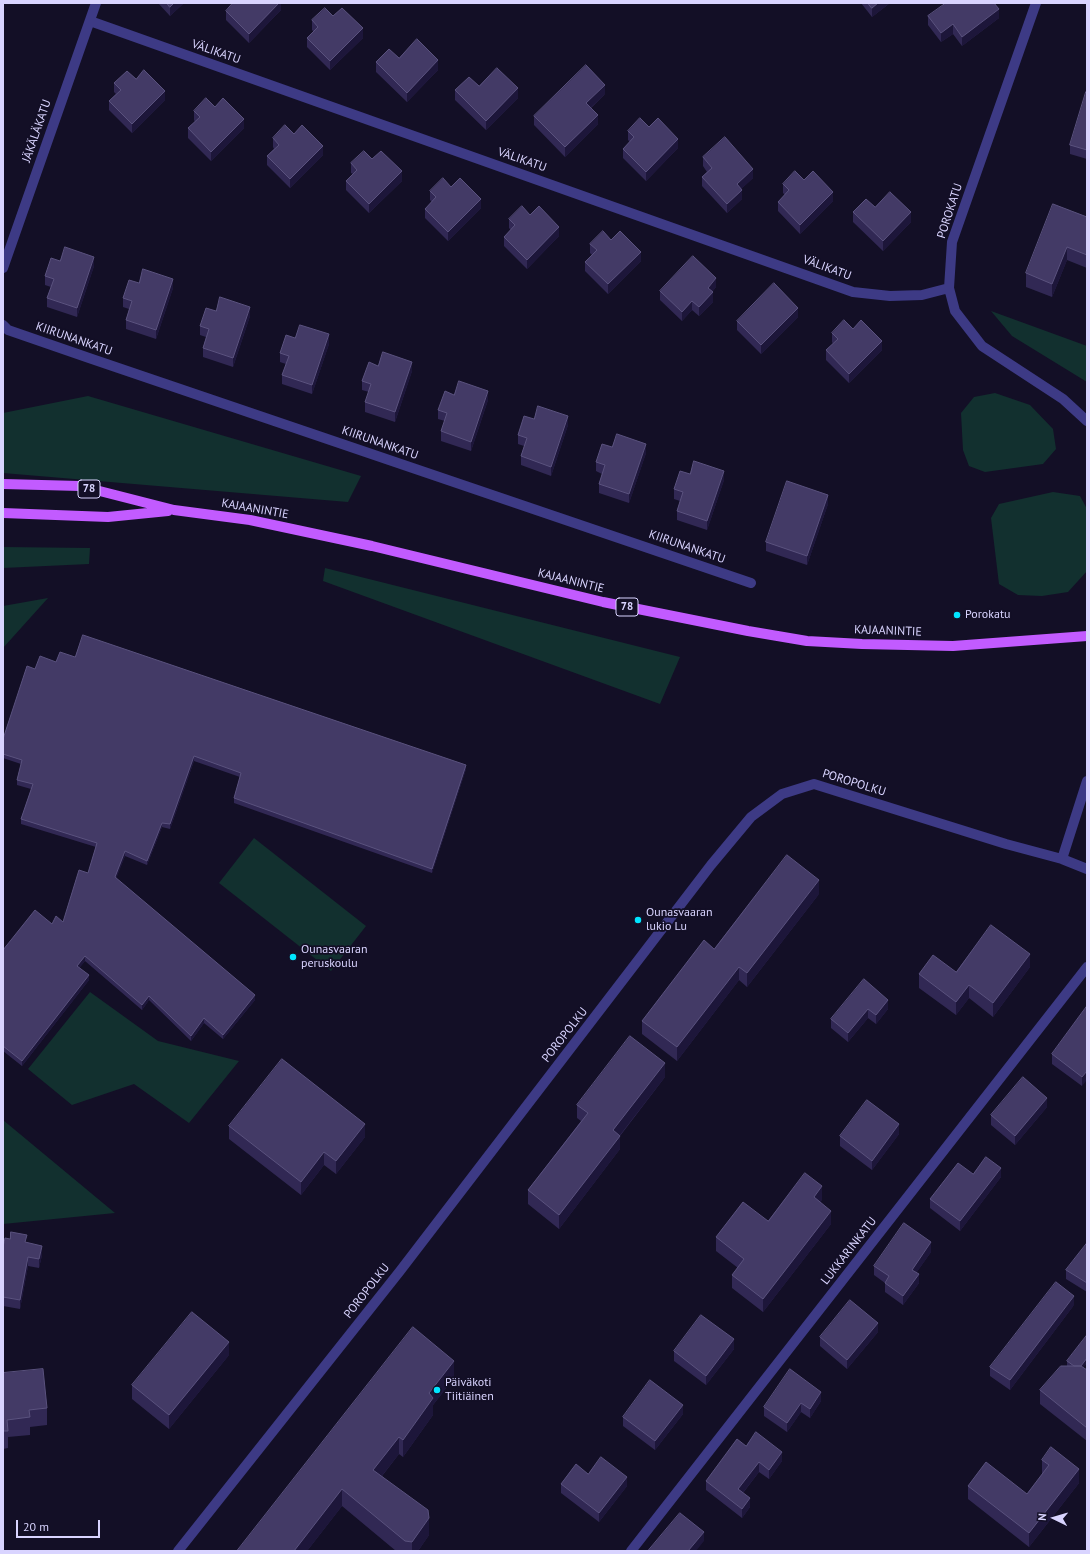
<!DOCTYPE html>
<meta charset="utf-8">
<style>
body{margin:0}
#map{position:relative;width:1090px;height:1554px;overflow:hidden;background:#130f26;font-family:"PT Sans",sans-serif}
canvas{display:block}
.frame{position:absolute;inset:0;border:4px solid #d9d4ff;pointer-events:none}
.north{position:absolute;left:1034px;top:1498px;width:40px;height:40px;-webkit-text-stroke:3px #130f26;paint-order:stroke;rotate:275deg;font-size:11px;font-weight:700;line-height:16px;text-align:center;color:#d9d4ff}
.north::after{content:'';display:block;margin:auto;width:14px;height:18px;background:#d9d4ff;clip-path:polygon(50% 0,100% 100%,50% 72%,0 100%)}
.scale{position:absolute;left:16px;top:1520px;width:84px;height:18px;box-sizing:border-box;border:2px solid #d9d4ff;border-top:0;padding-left:5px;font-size:12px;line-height:14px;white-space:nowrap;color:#d9d4ff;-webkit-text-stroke:3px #130f26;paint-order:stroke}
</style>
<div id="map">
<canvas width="1090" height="1554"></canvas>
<div class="frame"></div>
<div class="north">N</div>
<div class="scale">20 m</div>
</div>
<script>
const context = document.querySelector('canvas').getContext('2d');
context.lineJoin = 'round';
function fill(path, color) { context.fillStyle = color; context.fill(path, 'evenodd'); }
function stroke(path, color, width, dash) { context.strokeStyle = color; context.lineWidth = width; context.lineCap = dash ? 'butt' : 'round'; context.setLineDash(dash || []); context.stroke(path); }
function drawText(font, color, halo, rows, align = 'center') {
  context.font = font + ' "PT Sans",sans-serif'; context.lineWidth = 3.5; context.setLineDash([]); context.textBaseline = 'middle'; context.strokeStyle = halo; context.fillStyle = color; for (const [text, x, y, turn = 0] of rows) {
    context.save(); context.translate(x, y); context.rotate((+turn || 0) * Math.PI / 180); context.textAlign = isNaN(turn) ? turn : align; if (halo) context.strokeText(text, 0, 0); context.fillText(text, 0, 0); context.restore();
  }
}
fill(new Path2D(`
 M991,311L1087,346V382L1012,336Z
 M995,393L1030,405L1053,429L1056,449L1043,464L985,472L969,466L963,450L961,413L974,397Z
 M88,396L361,476L348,502L3,473V413Z
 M1053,492L1080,496L1087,509V571L1068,592L1042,596L1018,595L999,584L991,518L999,504Z
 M3,547L90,548L89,564L3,568Z
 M325,568L680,657L660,704L323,581Z
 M48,598L3,648V606Z
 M254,838L366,926L331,971L219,883Z
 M90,992L158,1041L239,1061L189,1123L134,1084L72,1105L28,1069Z
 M3,1120L115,1213L3,1224Z`), '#12302f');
stroke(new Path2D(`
 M1036,3L952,242L949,288L955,311L982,346L1063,399L1087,421
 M90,21L853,292L890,296L922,295L949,288
 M3,268L96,3
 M3,325L8,330L89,358L751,583
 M1062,859L1087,781
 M178,1551L400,1271L711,865L751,817L782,794L814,784L1006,844L1062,859L1087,869
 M631,1551L1087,967`), '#3d3a85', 10);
stroke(new Path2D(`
 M3,484L80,486L174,510L250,520L372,546L603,602L748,631L807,641L862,644L953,646L1087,636
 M3,513L108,517L168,511`), '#c25bff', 10);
fill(new Path2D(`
 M158,3H184L170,16Z
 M232,3H281V10L249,43L226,20V11L233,4Z
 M861,3H890L872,17Z
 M333,16L363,38L330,70L307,47V38L314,32L312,30V20Z
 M928,16L999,18L962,46L953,34L941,42L928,25Z
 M399,58L438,70L407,102L376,72V62Z
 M114,83L165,100L132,133L109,110V101L116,94L114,92Z
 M479,86L518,98L486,130L455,100V90Z
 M1087,93V159L1070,154V145Z
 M605,94L591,108L598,124L565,157L534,125V116Z
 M194,111L244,128L211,161L188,138V128L195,122L194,120Z
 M649,127L678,148L646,181L623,158V149L630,142L628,140V131Z
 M294,134L323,155L290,188L267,165V156L274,149L273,147V138Z
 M703,157L753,178L741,189L742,199L727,213L702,186V177L707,172L703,166Z
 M372,159L402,181L369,213L346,190V181L353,174L351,173V163Z
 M804,180L833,201L800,234L778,211V202L785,195L783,193V184Z
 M451,187L481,208L448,241L425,218V209L432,202L430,200V191Z
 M875,207L911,222L883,251L853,222V212Z
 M530,215L559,236L527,269L504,246V237L511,230L509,228V219Z
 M1087,217V268L1067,260L1052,297L1026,287V273Z
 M611,240L641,261L608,294L585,271V262L592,255L590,253V244Z
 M60,261L94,266L77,317L47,307V298L51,287L45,285V276Z
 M139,283L173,288L156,339L126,329V320L129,309L123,307V298Z
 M716,287L712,292L713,302L699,316L692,310L682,321L660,300V291Z
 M216,311L250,316L233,367L203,357V348L206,337L200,335V326Z
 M798,317L761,354L737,330V321Z
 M853,329L882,350L849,383L826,360V350L833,344L832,342V333Z
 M295,338L329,344L312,394L282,384V375L286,364L280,362V353Z
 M378,366L412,371L395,422L365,412V402L369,392L362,390V381Z
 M454,395L488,400L471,451L441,441V431L445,421L438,419V410Z
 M534,419L568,425L551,476L521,465V456L524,446L518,444V435Z
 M612,447L646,453L629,503L599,493V484L602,474L596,471V462Z
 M690,474L724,480L707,530L677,520V511L680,501L674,499V489Z
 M828,504L807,565L766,551V542Z
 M75,657L466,769L432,873L234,803V798L240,777L194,761L170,829L162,827L147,865L125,856L116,878L255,1000L223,1039L204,1023L191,1041L149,1000L142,1010L85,961L79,968L89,980L22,1066L3,1051V950L52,924L63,922L88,873L96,847L21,824V819L31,789L17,785V780L21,764L3,758V739L35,669L56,662Z
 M819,894L747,987L739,980L677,1061L642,1034V1021L714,949Z
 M1030,967L993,1017L969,998L956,1015L919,988V974L956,972Z
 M888,1000V1009L876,1024L868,1018L848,1042L831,1028V1019Z
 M1087,1006L1082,1086L1052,1064V1054Z
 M665,1077L620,1136V1149L559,1229L528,1204V1190L581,1121L577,1118V1105Z
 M1047,1107L1015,1145L991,1125V1115Z
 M229,1126L365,1137L336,1174L324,1165L301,1195L229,1139Z
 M899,1134L872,1170L840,1146V1136Z
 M973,1174L1001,1177L960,1231L930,1208V1199Z
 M822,1200L820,1202L831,1224L763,1312L732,1288V1275L738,1268L716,1251V1237L768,1221Z
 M27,1243L42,1255L39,1268L28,1266L20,1309L3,1306V1247Z
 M1087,1243V1292L1066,1279V1270Z
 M931,1252L916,1273L919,1283L903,1305L885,1292V1283L874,1275V1266Z
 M1074,1305L1010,1390L990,1376V1367Z
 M878,1332L847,1369L820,1346V1337Z
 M1087,1335V1363L1083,1367L1087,1370V1441L1040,1404V1390L1067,1366V1361Z
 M734,1349L706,1385L674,1361V1351Z
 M229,1355L169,1429L132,1399V1385Z
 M3,1373L47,1408V1425L30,1427V1435L8,1437V1448L3,1449Z
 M454,1378L433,1405V1415L403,1457L399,1454L382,1476L429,1535L418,1551H396L342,1506L307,1551H237Z
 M821,1401L810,1418L801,1412L787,1432L764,1416V1407Z
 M683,1414L655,1450L623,1426V1417Z
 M746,1446L782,1461L769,1479L759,1472L743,1493L750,1507L742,1518L706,1490V1481Z
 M1042,1460L1079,1483L1029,1547L968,1499V1486L1027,1494L1043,1474L1042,1473Z
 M588,1474L627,1486L599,1522L561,1493V1484Z`), '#312854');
fill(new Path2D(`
 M174,3H184L170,16V7Z
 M279,3H281V10L249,43V34Z
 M878,3H890L872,17V8Z
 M999,9V18L962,46V37Z
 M953,24V34L941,42V33Z
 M363,28V38L330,70V61Z
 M438,60V70L407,102V93Z
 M605,85V94L586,112V103Z
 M518,88V98L486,130V121Z
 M165,91V100L132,133V124Z
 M598,115V124L565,157V147Z
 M244,119V128L211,161V152Z
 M678,139V148L646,181V172Z
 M323,146V155L290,188V179Z
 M753,169V178L737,193V184Z
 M402,171V181L369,213V204Z
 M742,190V199L727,213V204Z
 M833,192V201L800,234V225Z
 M481,199V208L448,241V232Z
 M911,212V222L883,251V241Z
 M559,227V236L527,269V260Z
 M1067,247V260L1052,297V284Z
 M641,252V261L608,294V284Z
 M94,257V266L77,317V308Z
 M716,278V287L708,297V288Z
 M173,279V288L156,339V330Z
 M713,292V302L699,316V307Z
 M692,301V310L682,321V312Z
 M250,307V316L233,367V358Z
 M798,308V317L761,354V345Z
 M329,334V344L312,394V385Z
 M882,341V350L849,383V374Z
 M412,362V371L395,422V412Z
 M488,391V400L471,451V442Z
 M568,416V425L551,476V467Z
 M646,444V453L629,503V494Z
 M724,471V480L707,530V521Z
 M828,495V504L807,565V556Z
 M194,756V761L170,829V824Z
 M466,765V769L432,873V869Z
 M162,823V827L147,865V861Z
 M125,851V856L115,882V877Z
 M819,880V894L747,987V973Z
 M1030,954V967L993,1017V1003Z
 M85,956V961L77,971V966Z
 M739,967V980L677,1061V1047Z
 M89,975V980L22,1066V1061Z
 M969,985V998L956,1015V1002Z
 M255,995V1000L223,1039V1035Z
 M149,996V1000L142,1010V1005Z
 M888,1000V1009L876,1024V1015Z
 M868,1009V1018L848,1042V1033Z
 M204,1018V1023L191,1041V1036Z
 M665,1063V1077L613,1144V1130Z
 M1087,1071V1080L1082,1086V1077Z
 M1047,1098V1107L1015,1145V1136Z
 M365,1124V1137L336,1174V1161Z
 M899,1124V1134L872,1170V1161Z
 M620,1136V1149L559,1229V1215Z
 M324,1152V1165L301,1195V1182Z
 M1001,1168V1177L960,1231V1221Z
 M822,1186V1200L814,1210V1197Z
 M831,1211V1224L763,1312V1299Z
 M931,1242V1252L912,1279V1270Z
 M42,1246V1255L39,1268V1259Z
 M28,1257V1266L20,1309V1300Z
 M919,1274V1283L903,1305V1296Z
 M1074,1296V1305L1010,1390V1380Z
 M878,1323V1332L847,1369V1360Z
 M734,1339V1349L706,1385V1376Z
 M229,1342V1355L169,1429V1415Z
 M1087,1358V1363L1078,1374V1370Z
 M454,1361V1378L433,1405V1415L403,1457V1440L429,1393Z
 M821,1392V1401L810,1418V1409Z
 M801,1403V1412L787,1432V1423Z
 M683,1405V1414L655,1450V1441Z
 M399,1437V1454L373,1487V1470Z
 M782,1452V1461L769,1479V1470Z
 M759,1462V1472L738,1499V1489Z
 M1079,1469V1483L1029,1547V1533Z
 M627,1477V1486L599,1522V1513Z
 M342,1489V1506L307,1551H294Z
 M750,1498V1507L742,1518V1509Z
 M429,1518V1535L418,1551H412V1542Z
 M704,1532V1541L696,1551H688Z`), '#1d163a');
const building = new Path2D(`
 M167,3H174L170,7Z
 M233,3H279L249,34L226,11Z
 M868,3H878L872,8Z
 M946,3H994L999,9L962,37L953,24L941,33L928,16Z
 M325,8L333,16L342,8L363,28L330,61L307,38L318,27L312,20Z
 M417,39L438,60L407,93L376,62L389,49L399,58Z
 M586,65L605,85L586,103L598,115L565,147L534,116Z
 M497,68L518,88L486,121L455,90L469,77L479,86Z
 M144,70L165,91L132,124L109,101L121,90L114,83L127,71L136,79Z
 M1086,92L1087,93V150L1070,145Z
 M206,98L215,107L223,98L244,119L211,152L188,128L200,117L194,111Z
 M640,118L649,127L658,118L678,139L646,172L623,149L634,137L628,131Z
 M285,125L294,134L302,125L323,146L290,179L267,156L279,145L273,138Z
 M725,137L753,169L737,184L742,190L727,204L702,177L712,168L703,157Z
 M364,151L372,159L381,151L402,171L369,204L346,181L357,170L351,163Z
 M795,171L804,180L813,171L833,192L800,225L778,202L789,190L783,184Z
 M443,178L451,187L460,178L481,199L448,232L425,209L436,197L430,191Z
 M890,192L911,212L883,241L853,212L866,199L875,207Z
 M1053,204L1087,217V255L1067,247L1052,284L1026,273Z
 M522,206L530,215L539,206L559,227L527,260L504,237L515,225L509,219Z
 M603,231L611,240L620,231L641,252L608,284L585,262L597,250L590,244Z
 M65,247L94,257L77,308L47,298L54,279L45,276L51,258L60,261Z
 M693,256L716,278L708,288L713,292L699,307L692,301L682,312L660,291Z
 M143,269L173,279L156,330L126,320L132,301L123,298L129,280L139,283Z
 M774,283L798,308L761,345L737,321Z
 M220,297L250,307L233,358L203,348L209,329L200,326L206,308L216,311Z
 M844,320L853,329L861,320L882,341L849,374L826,350L838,339L832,333Z
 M300,325L329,334L312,385L282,375L289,356L280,353L286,335L295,338Z
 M383,352L412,362L395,412L365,402L371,384L362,381L369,362L378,366Z
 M459,381L488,391L471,442L441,431L447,413L438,410L445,391L454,395Z
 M538,406L568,416L551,467L521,456L527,438L518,435L524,416L534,419Z
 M617,434L646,444L629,494L599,484L605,465L596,462L602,444L612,447Z
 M694,461L724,471L707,521L677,511L683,492L674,489L680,471L690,474Z
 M787,481L828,495L807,556L766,542Z
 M83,635L466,765L432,869L234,798L241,773L194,756L170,824L162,823L147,861L125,851L115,877L255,995L223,1035L204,1018L191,1036L149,996L142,1005L85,956L77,966L89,975L22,1061L3,1046V950L35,910L52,924L56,916L63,922L79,870L88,873L97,843L21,819L33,784L17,780L22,760L3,754V739L27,666L35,669L40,656L56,662L60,652L75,657Z
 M787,855L819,880L747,973L739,967L677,1047L642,1021L704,940L714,949Z
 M991,925L1030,954L993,1003L969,985L956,1002L919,974L933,955L956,972Z
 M864,979L888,1000L876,1015L868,1009L848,1033L831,1019Z
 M1087,1006V1071L1082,1077L1052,1054Z
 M630,1036L665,1063L613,1130L620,1136L559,1215L528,1190L588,1113L577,1105Z
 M282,1059L365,1124L336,1161L324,1152L301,1182L229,1126Z
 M1023,1077L1047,1098L1015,1136L991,1115Z
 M867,1100L899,1124L872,1161L840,1136Z
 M986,1157L1001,1168L960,1221L930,1199L958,1163L973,1174Z
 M805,1173L822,1186L814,1197L831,1211L763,1299L732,1275L744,1259L716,1237L743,1202L768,1221Z
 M904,1223L931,1242L912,1270L919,1274L903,1296L885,1283L889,1276L874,1266Z
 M11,1232L27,1235L25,1242L42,1246L39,1259L28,1257L20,1300L3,1297V1247L5,1238L10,1239Z
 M1087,1243V1283L1066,1270Z
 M1056,1282L1074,1296L1010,1380L990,1367Z
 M850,1300L878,1323L847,1360L820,1337Z
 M192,1312L229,1342L169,1415L132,1385Z
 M701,1315L734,1339L706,1376L674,1351Z
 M413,1327L454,1361L429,1393L433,1398L403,1440L399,1437L373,1470L428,1510L429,1518L412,1542L405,1541L342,1489L294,1551H237Z
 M1087,1335V1358L1081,1366H1074L1067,1361Z
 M1061,1366H1081L1087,1370V1428L1040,1390Z
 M43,1369L47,1408L29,1410L30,1417L7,1420L8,1431H3V1373Z
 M790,1369L821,1392L810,1409L801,1403L787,1423L764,1407Z
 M650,1380L683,1405L655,1441L623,1417Z
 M756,1432L782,1452L769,1470L759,1462L738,1489L750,1498L742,1509L706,1481L737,1439L746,1446Z
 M1051,1447L1079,1469L1029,1533L968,1486L986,1462L1027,1494L1049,1465L1042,1460Z
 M601,1457L627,1477L599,1513L561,1484L576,1464L588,1474Z
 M680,1513L704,1532L688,1551H648Z`);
fill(building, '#433a66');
stroke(building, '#5a527e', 1);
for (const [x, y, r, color] of [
 [957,615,4,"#00e5ff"],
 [638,920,4,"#00e5ff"],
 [293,957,4,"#00e5ff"],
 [437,1390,4,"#00e5ff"]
]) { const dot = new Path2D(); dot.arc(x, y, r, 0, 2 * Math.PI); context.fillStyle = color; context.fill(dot); stroke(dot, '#130f26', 1.5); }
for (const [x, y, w] of [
 [89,489,22],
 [627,607,22]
]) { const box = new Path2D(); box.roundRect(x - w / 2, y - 9, w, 18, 3); context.fillStyle = '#130f26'; context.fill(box); stroke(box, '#d9d4ff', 1); }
drawText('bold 11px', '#d9d4ff', null, [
 ["78",89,489],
 ["78",627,607]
]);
drawText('12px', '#d9d4ff', '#130f26', [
 ["VÄLIKATU",216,52,19],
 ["JÄKÄLÄKATU",37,131,-71],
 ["VÄLIKATU",522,160,19],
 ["POROKATU",950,211,-72],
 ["VÄLIKATU",827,268,20],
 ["KIIRUNANKATU",74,339,19],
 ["KIIRUNANKATU",380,443,19],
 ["KAJAANINTIE",255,509,10],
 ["KIIRUNANKATU",687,547,19],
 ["KAJAANINTIE",571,581,14],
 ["KAJAANINTIE",888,631,2],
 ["POROPOLKU",854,783,17],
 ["POROPOLKU",565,1035,-52],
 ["LUKKARINKATU",849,1251,-52],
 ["POROPOLKU",367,1291,-52]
]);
drawText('12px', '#d9d4ff', '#130f26', [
 ["Porokatu",965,615],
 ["Ounasvaaran",646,913],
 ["lukio Lu",646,927],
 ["Ounasvaaran",301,950],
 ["peruskoulu",301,964],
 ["Päiväkoti",445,1383],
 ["Tiitiäinen",445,1397]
], 'left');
</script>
